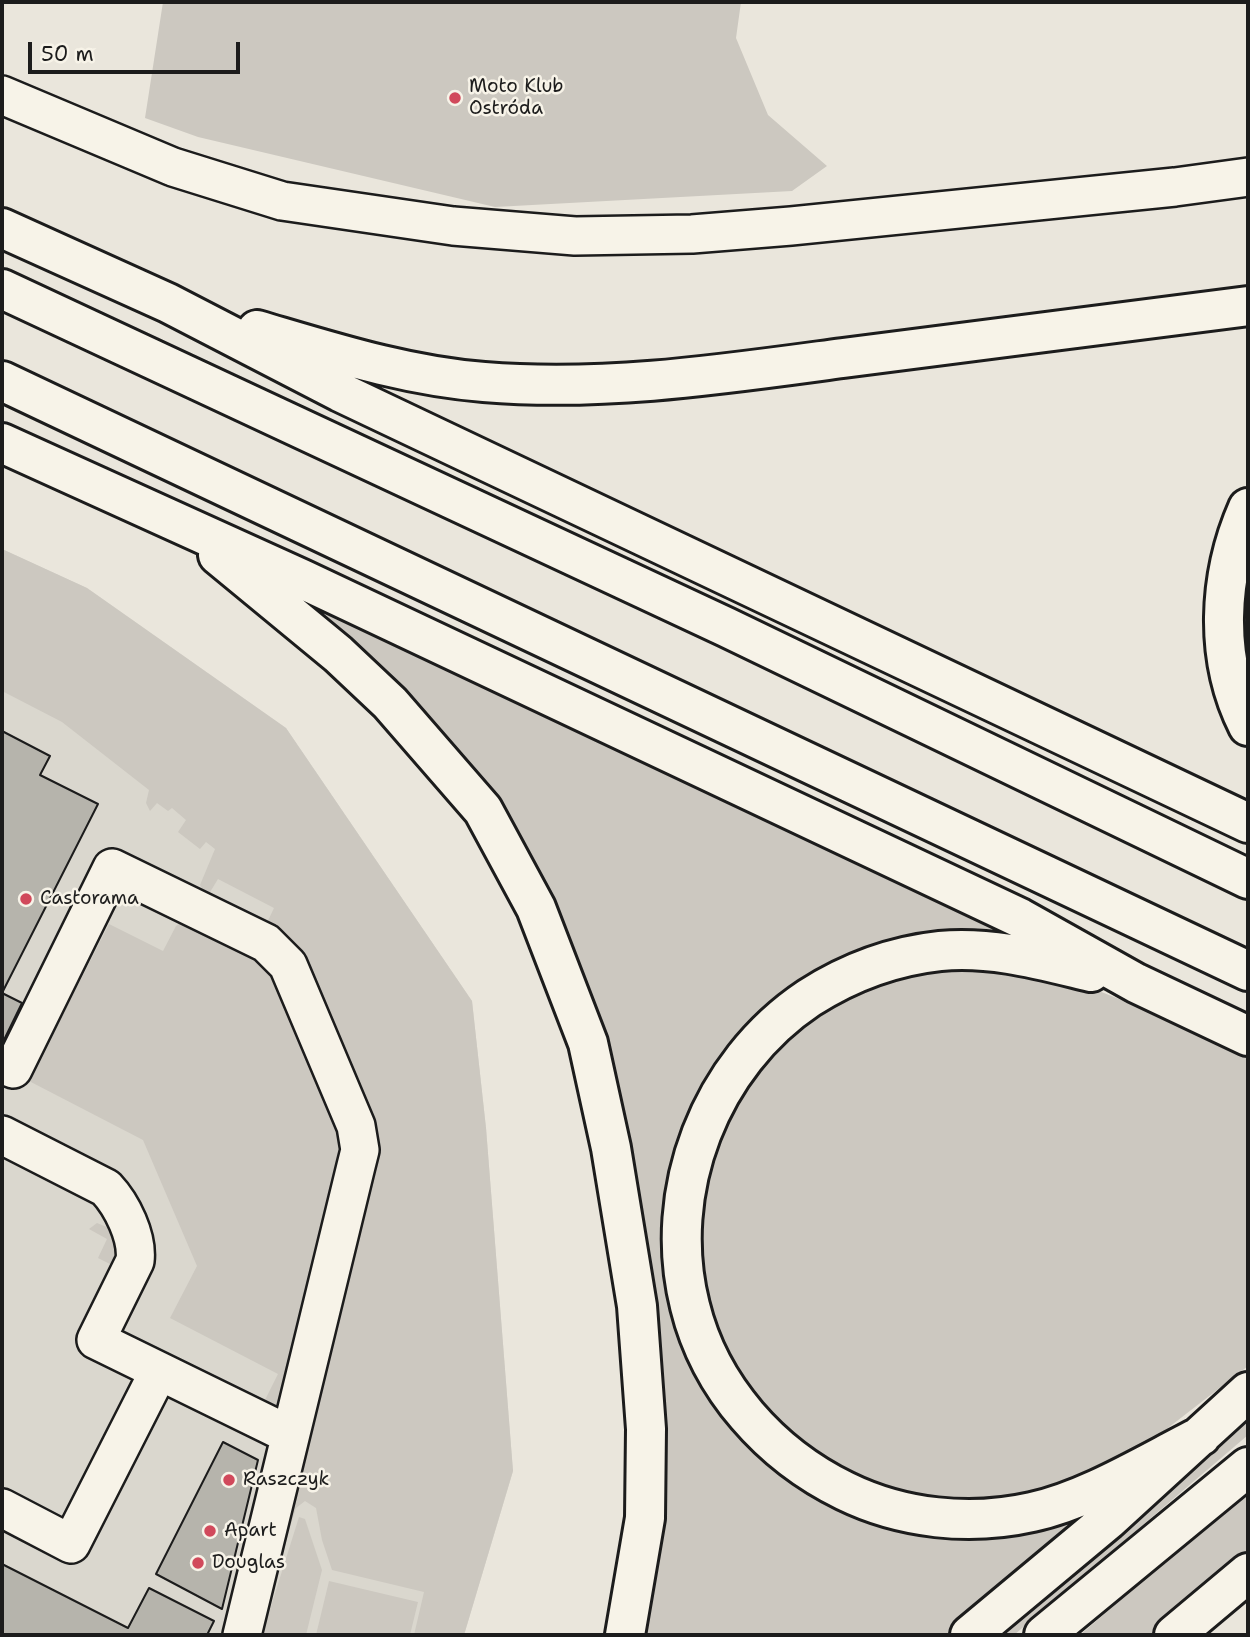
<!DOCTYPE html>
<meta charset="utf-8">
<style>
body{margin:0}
#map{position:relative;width:1250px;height:1637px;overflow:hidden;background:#eae6dc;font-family:"Shantell Sans",sans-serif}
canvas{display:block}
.frame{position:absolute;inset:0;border:4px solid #1c1c1c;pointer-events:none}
.scale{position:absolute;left:28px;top:42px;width:212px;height:32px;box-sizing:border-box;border:4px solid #1c1c1c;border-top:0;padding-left:9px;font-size:21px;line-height:24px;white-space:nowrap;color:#1c1c1c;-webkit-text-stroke:5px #f7f3e8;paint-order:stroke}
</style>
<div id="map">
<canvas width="1250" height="1637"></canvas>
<div class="frame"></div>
<div class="scale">50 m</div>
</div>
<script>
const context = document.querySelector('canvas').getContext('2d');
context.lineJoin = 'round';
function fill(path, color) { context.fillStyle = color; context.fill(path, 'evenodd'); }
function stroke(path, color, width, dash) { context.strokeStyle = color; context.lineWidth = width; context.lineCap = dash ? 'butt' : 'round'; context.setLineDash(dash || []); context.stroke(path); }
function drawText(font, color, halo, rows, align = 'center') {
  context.font = font + ' "Shantell Sans",sans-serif'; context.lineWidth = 5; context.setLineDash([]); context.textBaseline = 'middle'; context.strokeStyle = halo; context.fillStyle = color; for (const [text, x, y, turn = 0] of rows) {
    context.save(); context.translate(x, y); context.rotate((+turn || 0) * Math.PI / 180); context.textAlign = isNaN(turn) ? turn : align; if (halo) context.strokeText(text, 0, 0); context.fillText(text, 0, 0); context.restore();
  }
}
fill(new Path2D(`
 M2,549L87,588L286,728L472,1001L486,1128L513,1471L464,1635H2Z`), '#dad7ce');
fill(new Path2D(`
 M163,2H741L736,38L768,115L827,166L792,191L495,207L198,137L145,118Z
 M2,549L87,588L286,728L472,1001L486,1128L513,1471L464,1635H414L424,1592L332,1570L322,1540L316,1508L305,1501L296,1508L263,1614L370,1170L265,927L274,908L218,879L207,897L200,885L215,849L206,842L200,849L178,832L186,820L172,808L168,811L157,803L150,811L146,803L149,790L62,722L2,691Z
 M295,597L1005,930L1013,936H978L745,1033L672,1286L829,1500L1096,1505L1010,1584L948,1635H639L655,1538L566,949Z
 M182,922H190L271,967L345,1140L279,1408L271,1409L262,1406L278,1374L170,1318L197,1266L143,1140L29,1081L109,924L163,951L176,926Z
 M969,965L1079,983L1159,1015L1248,1056V1366L1142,1448L1085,1479L1001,1503L917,1501L821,1463L755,1404L718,1342L699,1265L705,1169L740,1088L804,1019L881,979Z
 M97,1223L109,1228L119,1252L116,1267L98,1258L107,1239L89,1229Z
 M1248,1412V1435L1014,1635H988Z
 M1248,1490V1552L1162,1627L1152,1635H1080Z
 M299,1517L305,1519L322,1570L306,1635H262Z
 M329,1581L418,1602L410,1635H316Z`), '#ccc8c0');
const building = new Path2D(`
 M2,731L50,756L40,775L98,804L2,993L22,1003L2,1044Z
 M223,1442L258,1460L222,1609L156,1574Z
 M2,1564L128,1628L149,1588L214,1621L207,1635H2Z`);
fill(building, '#b6b4ac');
stroke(building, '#1c1c1c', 2);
const minor = new Path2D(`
 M2,95L173,167L282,201L453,226L575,236L692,234L791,226L1175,187L1248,177
 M13,1069L112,868L266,943L288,965L356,1126L360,1150L356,1166L242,1635
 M2,1135L106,1188C122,1205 138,1237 135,1261L96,1340L290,1435
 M2,1508L71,1544L159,1371`);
const highway = new Path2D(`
 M2,228L168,303L340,392L1248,823
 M2,289L726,627L1248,879
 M257,330C332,352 406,376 484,382C605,392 724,374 843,358C978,341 1113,323 1248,306
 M2,381L1248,971
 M2,443L302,579L1020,918L1136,983L1248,1036
 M1248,508C1218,576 1214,659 1248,726
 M218,555L338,654L390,703L483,810L536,908L588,1043L611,1148L637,1306L646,1429L645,1518L625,1635
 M1091,972C1041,960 992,946 940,951C893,956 848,973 809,998C710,1064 661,1191 690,1306C710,1388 771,1455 845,1491C902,1519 970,1526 1032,1512C1088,1500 1149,1462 1201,1436
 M970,1635L1108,1520L1248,1392
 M1044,1635L1248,1467
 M1174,1635L1248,1573`);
stroke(minor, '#1c1c1c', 42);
stroke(highway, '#1c1c1c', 44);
stroke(minor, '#f7f3e8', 37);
stroke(highway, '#f7f3e8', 38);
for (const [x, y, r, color] of [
 [455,98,7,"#d1495b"],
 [26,899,7,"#d1495b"],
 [229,1480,7,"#d1495b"],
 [210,1531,7,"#d1495b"],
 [198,1563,7,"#d1495b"]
]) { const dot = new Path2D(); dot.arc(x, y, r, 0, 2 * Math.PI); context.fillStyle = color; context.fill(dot); stroke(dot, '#f7f3e8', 2.5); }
drawText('19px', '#1c1c1c', '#f7f3e8', [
 ["Moto Klub",469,87],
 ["Ostróda",469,109],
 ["Castorama",40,899],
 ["Raszczyk",243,1480],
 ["Apart",224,1531],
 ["Douglas",212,1563]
], 'left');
</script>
